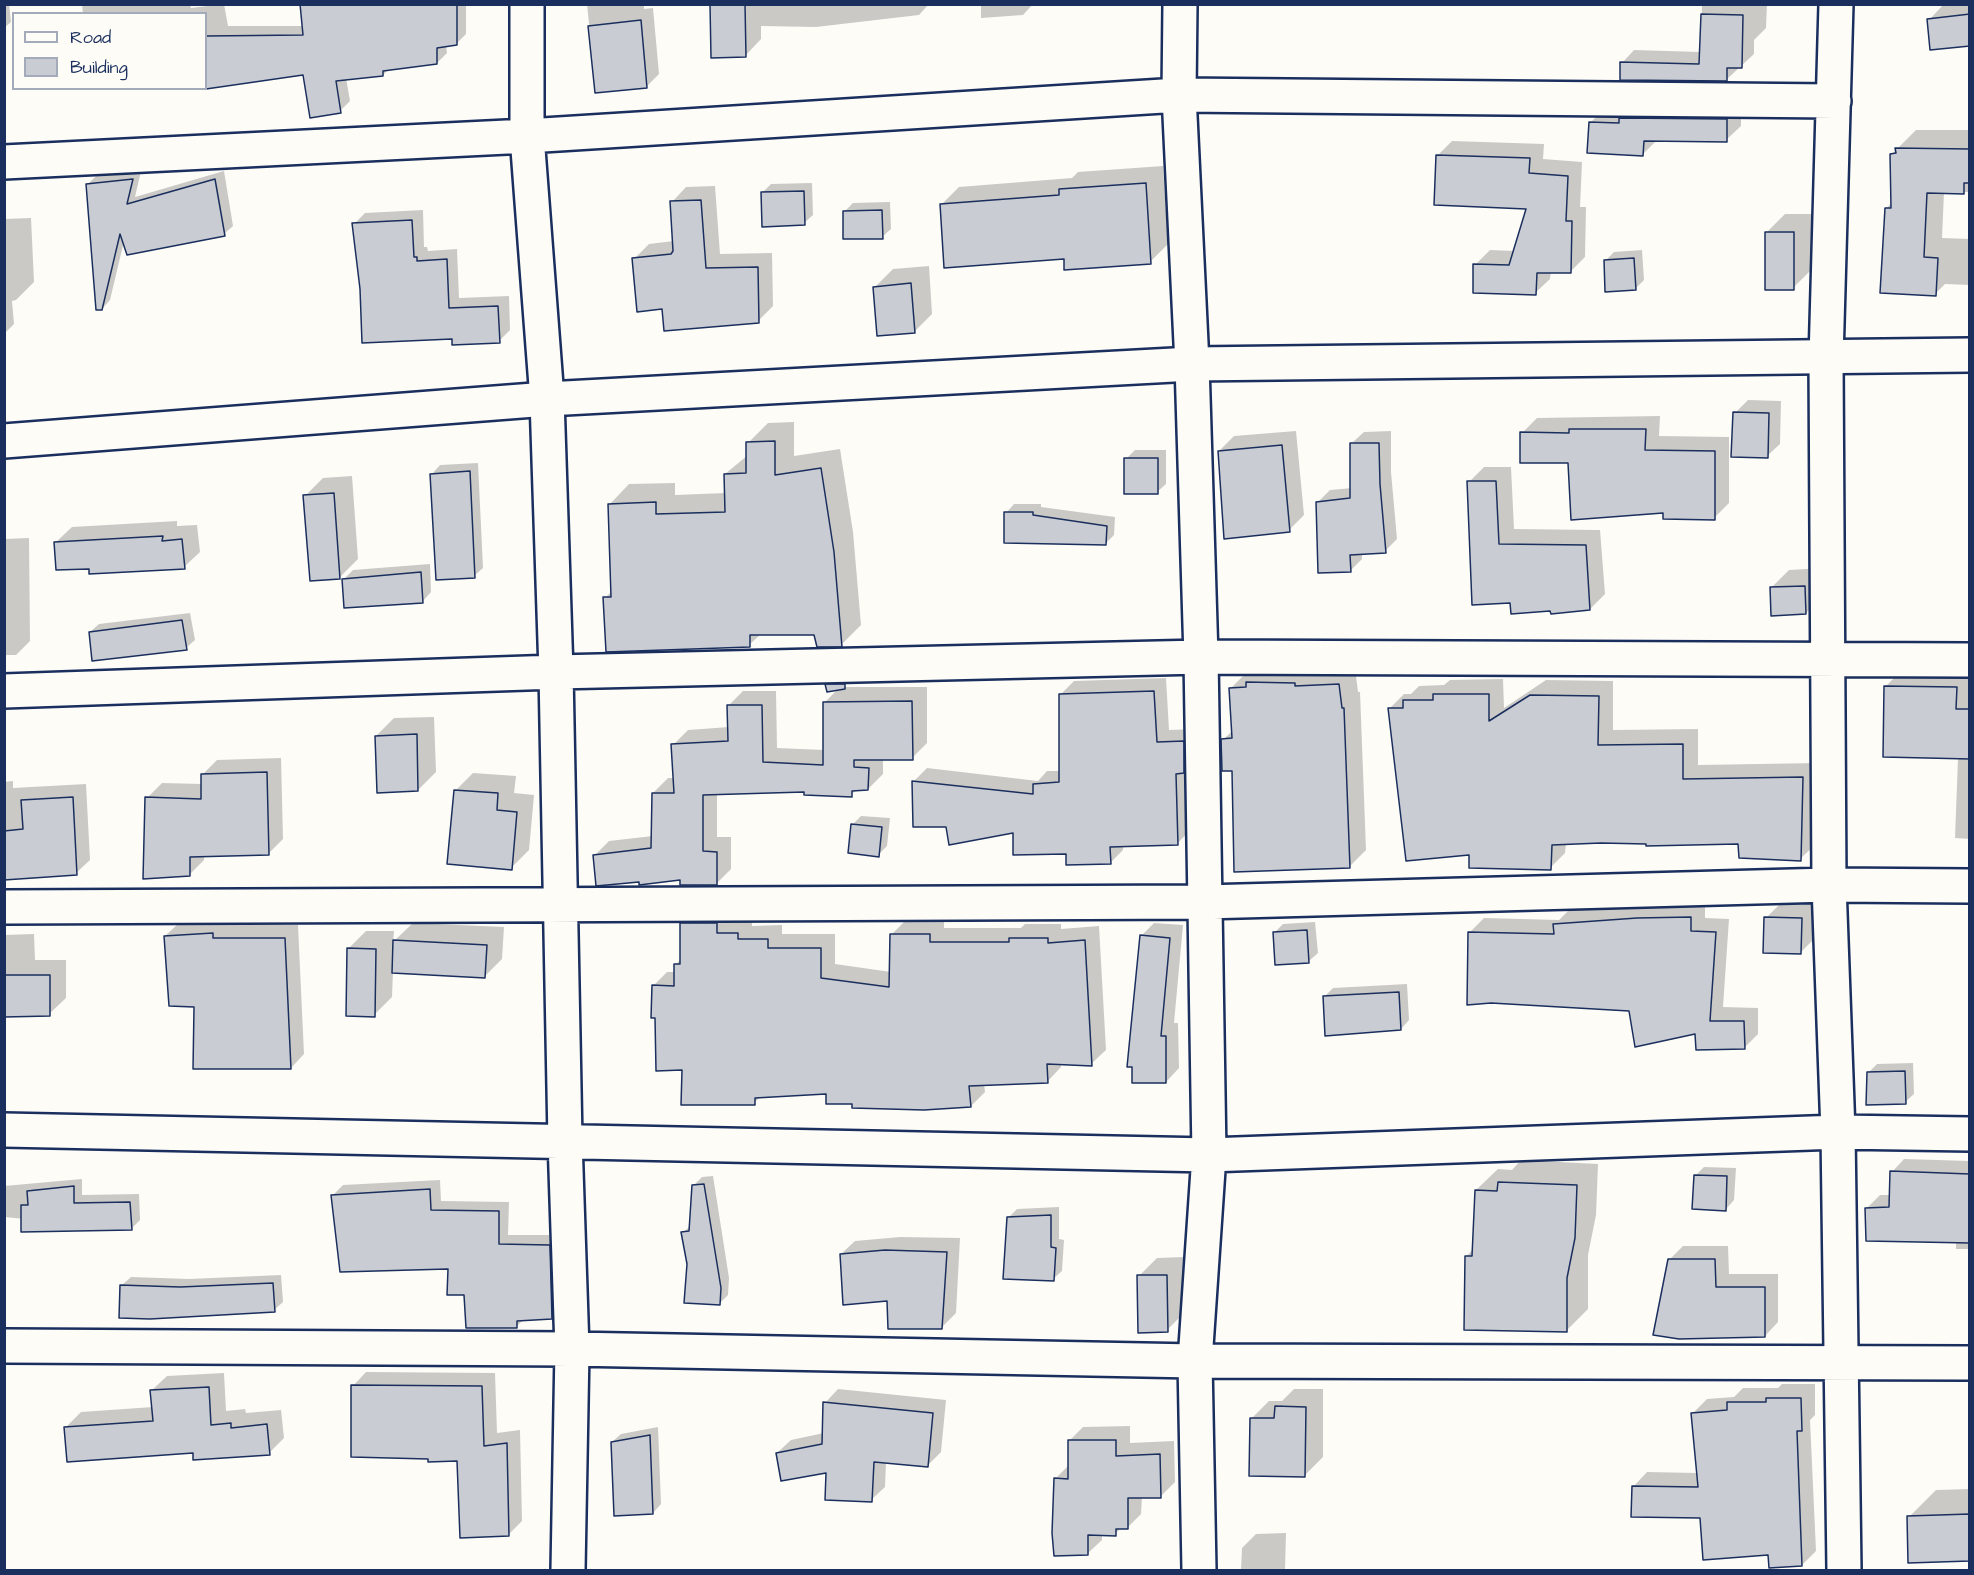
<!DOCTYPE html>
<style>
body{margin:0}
#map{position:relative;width:1974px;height:1575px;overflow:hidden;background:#fdfcf7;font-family:"Architects Daughter",sans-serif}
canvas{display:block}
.frame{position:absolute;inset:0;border:6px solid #1b2f5e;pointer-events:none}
.legend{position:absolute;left:12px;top:12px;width:195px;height:78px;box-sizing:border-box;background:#fdfcf7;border:2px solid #a3aaba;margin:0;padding:8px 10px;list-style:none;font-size:18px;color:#1b2f5e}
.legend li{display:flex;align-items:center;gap:12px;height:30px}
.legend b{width:30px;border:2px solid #a3aaba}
</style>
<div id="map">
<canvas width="1974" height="1575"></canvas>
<div class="frame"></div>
<ul class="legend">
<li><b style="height:8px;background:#fdfcf7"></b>Road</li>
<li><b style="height:16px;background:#c9ccd3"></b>Building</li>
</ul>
</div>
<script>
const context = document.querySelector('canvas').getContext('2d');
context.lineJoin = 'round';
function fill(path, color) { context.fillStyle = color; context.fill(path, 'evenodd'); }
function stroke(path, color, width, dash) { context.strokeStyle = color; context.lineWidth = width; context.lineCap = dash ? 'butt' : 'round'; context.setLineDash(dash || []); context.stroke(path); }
fill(new Path2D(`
 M4,4H9L11,22L4,28Z
 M82,4H190L191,8L224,4L228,26H304L301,4H466V34L456,44L446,45L447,53L437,63L389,69L383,75L346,78L350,101L340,111L304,73L206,88V14H83Z
 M587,4H644V9L653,8L659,74L647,86L596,92Z
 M712,4H929L919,15L816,27L761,26V39L745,56Z
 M981,4H1033L1023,15L981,18Z
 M1702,4H1767L1766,28L1754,40V54L1726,80L1622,63L1634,50L1701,52Z
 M1944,4H1970V45L1929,20Z
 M1741,105V126L1726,140H1657L1643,154L1591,122L1605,108Z
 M1916,130H1970V192H1944L1942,238L1970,239V285L1945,284L1935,294L1886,209L1892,202V154Z
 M1452,141L1544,144L1543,159L1582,162L1580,207H1586L1585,257L1570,272L1551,271L1550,279L1535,293L1475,265L1490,250L1515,251L1528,208L1437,156Z
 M1163,166L1168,244L1150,262L1065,258L941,205L959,187L1072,178L1078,172Z
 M141,171L135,197L224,171L233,226L224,234L124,241L110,300L102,309L87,185L96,176Z
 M812,183L813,215L804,223L762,193L771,184Z
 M715,186L720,254L772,253L773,306L758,321L663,308L634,259L649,244L674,241L672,202L686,187Z
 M890,202L891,229L882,237L845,211L853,203Z
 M423,210L424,247H427L428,251L457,249L459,298L509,296L510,330L499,341L453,337L362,289L354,224L365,213Z
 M1785,214H1811V270L1793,288L1767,232Z
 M31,218L34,282L16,300L12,301L14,324L4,334V219Z
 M1642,250L1644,280L1635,289L1605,261L1614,252Z
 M929,266L932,314L914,332L875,287L893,269Z
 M1748,400L1781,401L1780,444L1767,456L1735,413Z
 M1660,416L1659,436L1729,437V503L1714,518L1665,512L1569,462L1522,433L1537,418Z
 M794,422V456L840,449L853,532L861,625L841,645L815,633L761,634L749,645L605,598L613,590L610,504L629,484L675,483V495L726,493L725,474L748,455V443L768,423Z
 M1296,431L1304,515L1289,530L1219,451L1234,436Z
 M1391,431V472L1397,539L1385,551L1362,553V559L1350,571L1318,502L1330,490L1352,488V443L1364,432Z
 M1135,450H1166V484L1157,492L1126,459Z
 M478,463L483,568L474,576L432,474L440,465Z
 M1484,467H1511L1514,529L1600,530L1605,594L1590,609L1512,602L1469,482Z
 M352,476L358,559L340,577L305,496L323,478Z
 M1014,504H1041V507L1115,517L1114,535L1105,544L1006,513Z
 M177,521V526L197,525L200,552L184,567L90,568L56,542L72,527Z
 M29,538L30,641L16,655H4V539Z
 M430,564L431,592L423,601L344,579L353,570Z
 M1823,568L1824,595L1806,613L1771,588L1789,570Z
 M190,613L195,640L186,648L90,632L99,624Z
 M1355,668L1358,692H1360L1366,850L1350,866L1234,769L1223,740L1233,730L1231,688L1247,672Z
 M1901,671L1970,674V839L1955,838L1958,758L1885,687Z
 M1166,678L1169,730L1196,729L1190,830L1178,843L1123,845V850L1110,863L1067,853L1015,832L948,825L914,781L927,768L1038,781L1047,771H1060L1061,694L1074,681Z
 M1503,679L1504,708L1546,680L1613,681V730L1698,729V765L1818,763L1816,844L1800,859L1740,843H1566L1565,853L1550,868L1471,854L1389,709L1404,694H1411L1419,686L1444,685L1450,680Z
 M840,687H927V743L912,758L883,759V774L868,789H857L851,795L806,791L717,793V837H731V869L716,884L682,879L640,881L594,856L609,841L653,836V793L668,778H675L673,745L688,730L729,727L728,706L743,691H776L777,748L825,750V702Z
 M434,717L436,772L418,790L376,736L394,718Z
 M281,758L283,839L268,854L204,855V860L189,875L147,798L162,783L202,784V775L217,760Z
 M473,773L516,776L514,793L534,795L529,850L511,868L455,791Z
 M13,781V788L86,784L90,860L76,873L4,879V782Z
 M861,816L890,818L887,846L878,855L852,825Z
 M1784,900H1819V934L1801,952L1766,918Z
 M1652,904H1705V918L1729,919L1723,1007L1758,1008V1034L1744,1048L1630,1010L1470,932L1484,918L1559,920L1569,910Z
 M696,909L752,919V926L782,925V934H835V964L891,972L892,934L906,920L944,921V928H1021L1025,924H1061V929L1099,926L1106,1050L1091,1064L1061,1063V1067L1047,1082L984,1084L985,1092L971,1106L853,1103L828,1092L761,1096L754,1103L683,1069L657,1016L653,986L667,972H676V964L681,959L682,924Z
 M226,920V925H298L304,1054L291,1068L195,1006L165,936L179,923Z
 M1315,922L1318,953L1309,961L1274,933L1283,924Z
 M413,923L504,927L502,959L484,977L393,971L392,997L374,1015L348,949L366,931H394L393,942Z
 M1154,923L1183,925L1174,1023H1178L1179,1068L1166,1082L1141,936Z
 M34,934L35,960H66V998L49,1014L4,1016V935Z
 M1407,984L1409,1020L1401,1029L1324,997L1333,988Z
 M1913,1063L1914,1094L1905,1102L1868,1073L1877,1064Z
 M1904,1159L1970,1161V1249H1956V1242L1867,1208L1880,1195H1891L1892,1172Z
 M1521,1160L1598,1164L1596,1215L1588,1255V1309L1566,1331L1467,1256L1473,1249L1476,1190L1498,1169L1512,1170Z
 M1704,1167L1736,1168L1734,1200L1726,1209L1696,1175Z
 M713,1176L729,1278L728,1295L719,1304L688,1264L683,1233L691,1225L693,1186L702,1177Z
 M82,1179V1195L139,1194L140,1220L131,1229L4,1217V1186Z
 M440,1180L441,1201L509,1202L508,1235H560L561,1307L551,1318L524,1319L516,1327L465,1293L449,1267L332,1196L343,1185Z
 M1059,1207V1239L1064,1240L1062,1271L1053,1279L1008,1218L1017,1209Z
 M900,1237L960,1238L956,1313L942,1327L888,1299L841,1254L855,1241Z
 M1683,1246H1728L1729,1274H1778V1322L1765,1336L1669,1260Z
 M1184,1257L1185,1312L1167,1330L1139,1276L1157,1258Z
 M281,1275L283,1302L274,1310L122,1285L131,1277L189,1279Z
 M366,1372L495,1373L497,1433L520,1430L522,1521L508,1535L459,1460L429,1457L353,1386Z
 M224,1373L226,1411L245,1409L246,1413L281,1410L284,1438L269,1453L194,1452L66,1427L81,1412L153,1407L151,1391L167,1376Z
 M1782,1384H1815V1415L1810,1420L1816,1551L1802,1565L1770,1554L1701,1516L1633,1487L1647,1472L1698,1473L1693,1413L1707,1399L1734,1397L1743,1388H1778Z
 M838,1389L946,1400L941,1452L927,1466L886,1462L885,1487L871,1500L828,1471L777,1453L791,1440L824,1433L825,1403Z
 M1294,1389H1323V1457L1305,1475L1251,1419L1269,1401H1282Z
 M1130,1426V1443L1174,1441L1175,1482L1161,1496H1142L1141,1514L1127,1528L1122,1527L1115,1534H1102V1540L1087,1554L1055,1479L1069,1465V1441L1083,1427Z
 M658,1427L661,1504L653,1513L612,1442L621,1434Z
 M1970,1489V1560L1909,1517L1936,1490Z
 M1286,1533L1285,1570H1241L1242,1548L1256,1534Z`), '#0003');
const building = new Path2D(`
 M300,4H457V45L437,48V64L383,71V76L336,81L341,113L310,118L303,75L206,89V36L303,35Z
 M710,4H745L746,57L711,58Z
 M1701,14L1743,15L1742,68H1727V81L1620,80V62L1699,64Z
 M1970,14V46L1930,50L1927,19Z
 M641,20L647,88L595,93L588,26Z
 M1619,118L1727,119V142L1644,141L1643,156L1587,153L1589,122L1619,123Z
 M1895,148L1970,149V183H1964V194L1927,193L1924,257L1938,258L1936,296L1880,293L1885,208H1891L1890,154L1896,153Z
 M1436,155L1530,158L1529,173L1568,176L1566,221H1572L1571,273H1537L1536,295L1473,293V264L1509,265L1526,209L1434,205Z
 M133,179L127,204L215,179L225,236L127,255L120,234L102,310H96L86,184Z
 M1146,183L1151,264L1064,270V259L944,268L940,204L1059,195V189Z
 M804,191L805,225L762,227L761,192Z
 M701,200L706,268L758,267L759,323L664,331L662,309L637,312L632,258L671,254L673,251L670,201Z
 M882,210L883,239H843V211Z
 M412,220L414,257H417V261L447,259L449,308L498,306L500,343L452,345V339L362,343L360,289L352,223Z
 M1765,232H1794V290H1765Z
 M1634,258L1636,290L1605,292L1604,260Z
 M911,283L915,333L877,336L873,287Z
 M1733,412L1769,413L1768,458L1731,457Z
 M1569,429H1646L1645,450L1715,451V520L1663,519V513L1571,520L1568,463H1520V432L1569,433Z
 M775,441V475L821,468L834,552L842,647H817L814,635H750V647L606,652L603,597H611L608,504L656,502V514L725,512L724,474L746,473V442Z
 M1350,443H1379L1380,484L1386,553L1350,555L1351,572L1318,573L1316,502L1350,498Z
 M1282,445L1290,532L1224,539L1218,451Z
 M1124,458H1158V494H1124Z
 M470,471L475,578L436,580L430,474Z
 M1467,481H1496L1499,544L1586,545L1590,610L1551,614L1550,611L1511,614L1510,603L1472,605Z
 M334,493L340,579L310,581L303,495Z
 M1004,512H1033V515L1107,526L1106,545L1004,543Z
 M163,536L162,541L182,539L185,569L89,574V569L56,570L54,542Z
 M421,572L423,603L344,608L342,579Z
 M1805,586L1806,614L1771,616L1770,587Z
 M182,620L187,650L92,661L89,632Z
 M1246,682L1295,683V686L1339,684L1342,708H1344L1350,868L1234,872L1232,771H1222L1221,739L1232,738L1229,688L1246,687Z
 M825,684H845V689L827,692Z
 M1884,686L1957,687L1956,709H1970V759L1883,757Z
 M1154,691L1157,742L1184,741V773L1176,774L1178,845L1110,847L1111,864L1066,865V854L1013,855V833L949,845L946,827H913L912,781L1033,794V784L1059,782V694Z
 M1433,694H1489V721L1530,695L1599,696L1598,745L1683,744V779L1803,777L1801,861L1739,858L1738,844L1646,846V844L1601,843L1552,845L1551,870L1469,868V855L1406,861L1388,708H1403V700H1433Z
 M912,701L913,760H854V767L869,768L868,790L852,791V797L804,795V792L703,795V851L717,852V885H680V880L639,885V882L596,886L593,855L651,848L652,793H674L671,744L728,741L727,705H762L763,762L823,765V702Z
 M417,734L418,791L377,793L375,736Z
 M267,772L269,855L190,857V876L143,879L145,797L201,799V774Z
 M454,790L498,793L497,810L517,812L512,870L447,864Z
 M73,797L77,875L4,880V831L23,829L21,800Z
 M851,824L882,827L879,857L848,853Z
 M1691,917V931L1716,932L1710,1021H1744L1745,1049L1696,1050L1695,1034L1635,1047L1629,1011L1491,1003L1467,1005L1468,932L1554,934L1553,924L1637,918Z
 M1764,917L1802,918L1801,954L1763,953Z
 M680,923H717V933H738V939H768V948H821V978L889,987L890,934H930V942H1009V938H1048V943L1085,940L1092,1066L1047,1064L1048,1083L969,1086L971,1107L924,1110L852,1108V1104H826V1094L755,1098V1105H681L682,1070L656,1071L655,1018H651L652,985L674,986V964H680Z
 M1307,930L1309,963L1275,965L1273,932Z
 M213,933V938H285L291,1069H193L194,1007L169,1006L164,936Z
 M1140,935L1170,938L1161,1036H1166V1083H1132V1067H1127Z
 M393,940L487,945L485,978L392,973Z
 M347,948L376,949L375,1017L346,1016Z
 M4,975H50V1016L4,1017Z
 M1399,992L1401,1030L1325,1036L1323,996Z
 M1905,1071L1906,1104L1866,1105L1867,1072Z
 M1890,1171L1970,1174V1243L1866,1241L1865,1208L1889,1207Z
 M1694,1175L1727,1176L1726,1211L1692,1209Z
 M1498,1182L1577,1185L1575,1238L1567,1278V1332L1464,1330L1465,1256H1472L1475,1190L1497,1191Z
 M704,1184L721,1288L720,1305L684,1303L687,1264L681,1232L689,1231L692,1185Z
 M74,1186V1203L130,1202L132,1230L21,1232V1205H28L27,1191Z
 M430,1189L431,1210L499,1211V1244L550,1245L552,1319L517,1321V1328H466L464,1295H447L448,1269L340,1272L331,1195Z
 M1051,1215V1247L1056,1248L1054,1281L1003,1279L1007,1217Z
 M885,1250L947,1252L942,1329H888L887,1301L843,1305L840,1254Z
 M1668,1259H1715L1716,1287H1765V1337L1679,1339L1653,1335Z
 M1137,1275H1167L1168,1332L1138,1333Z
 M273,1283L275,1312L150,1319L119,1318L120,1285L180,1287Z
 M351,1385L482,1386L484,1446L507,1443L509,1536L460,1538L457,1461L428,1462V1459L351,1457Z
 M209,1387L211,1425L231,1423V1428L267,1424L270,1455L193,1460V1453L67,1462L64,1427L153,1421L150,1390Z
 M1766,1398H1801L1802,1431H1797L1802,1566L1769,1568L1768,1555L1703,1560L1700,1518L1631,1517L1632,1486L1698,1487L1691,1413L1727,1410V1402H1766Z
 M823,1402L933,1413L928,1467L874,1462L872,1502L825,1500L826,1473L781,1481L776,1453L822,1444Z
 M1275,1406L1306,1407L1305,1477L1249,1476L1250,1418H1274Z
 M650,1435L653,1514L614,1516L611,1442Z
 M1068,1440H1116V1456L1160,1454L1161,1498H1128V1529H1116V1536L1088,1535V1555L1054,1556L1052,1533L1054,1478L1068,1479Z
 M1970,1514V1561L1908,1563L1907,1516Z`);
fill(building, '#c9ccd3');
stroke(building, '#1b2f5e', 1.5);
const minor = new Path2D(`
 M527,4V136L547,399L556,672L565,1140L572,1349L568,1570
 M1180,4L1179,95L1192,364L1201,657L1209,1155L1195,1361L1199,1570
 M1836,4L1826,359L1829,885L1838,1132L1844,1570
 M4,162L527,136L1179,95L1834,101
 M4,691L556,672L1201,657L1970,660
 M4,907L1204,902L1829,885L1970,886
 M4,1130L1209,1155L1838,1132L1970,1134
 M4,1346L572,1349L1195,1361L1970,1363`);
const tertiary = new Path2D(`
 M4,441L547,399L1192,364L1970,355`);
stroke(minor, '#1b2f5e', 38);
stroke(tertiary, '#1b2f5e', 38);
stroke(minor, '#fdfcf7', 33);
stroke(tertiary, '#fdfcf7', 33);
</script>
